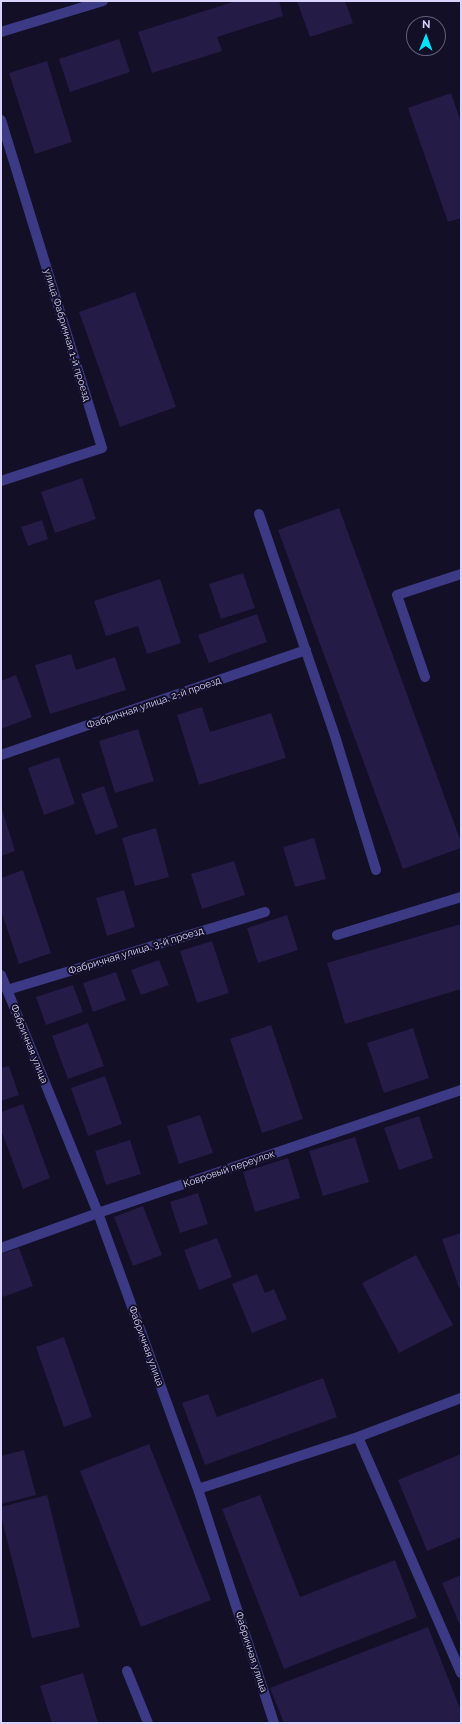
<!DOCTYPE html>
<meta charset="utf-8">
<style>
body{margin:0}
#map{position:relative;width:462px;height:1724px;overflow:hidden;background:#130f26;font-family:Raleway,sans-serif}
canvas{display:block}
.frame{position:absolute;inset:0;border:2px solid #d9d4ff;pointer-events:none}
.north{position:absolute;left:406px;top:16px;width:40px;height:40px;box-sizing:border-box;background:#130f26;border:1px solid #625e7d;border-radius:50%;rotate:1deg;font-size:11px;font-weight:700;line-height:16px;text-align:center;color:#d9d4ff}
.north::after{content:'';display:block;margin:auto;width:14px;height:18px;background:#00e5ff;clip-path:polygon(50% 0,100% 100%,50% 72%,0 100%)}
</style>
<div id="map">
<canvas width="462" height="1724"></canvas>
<div class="frame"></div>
<div class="north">N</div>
</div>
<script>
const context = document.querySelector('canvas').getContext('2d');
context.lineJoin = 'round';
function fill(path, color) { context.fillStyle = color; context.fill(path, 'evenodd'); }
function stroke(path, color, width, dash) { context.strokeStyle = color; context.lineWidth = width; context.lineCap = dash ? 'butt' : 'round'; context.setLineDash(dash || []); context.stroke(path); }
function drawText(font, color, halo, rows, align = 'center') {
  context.font = font + ' Raleway,sans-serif'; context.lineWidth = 4; context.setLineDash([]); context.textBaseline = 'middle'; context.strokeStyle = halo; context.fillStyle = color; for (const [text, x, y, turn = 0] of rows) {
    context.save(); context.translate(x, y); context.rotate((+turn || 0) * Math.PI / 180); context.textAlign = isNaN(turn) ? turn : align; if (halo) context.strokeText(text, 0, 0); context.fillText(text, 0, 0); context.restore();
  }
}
fill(new Path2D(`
 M236,1H279L283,16L217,37L222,51L152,73L138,32Z
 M297,1H345L353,23L310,37Z
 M119,39L130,72L70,92L59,59Z
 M47,61L72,142L35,154L9,73Z
 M451,93L461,122V218L448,222L408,108Z
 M135,292L176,407L120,427L79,312Z
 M82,478L96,519L55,533L41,492Z
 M339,508L461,842V848L403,869L278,530Z
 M42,520L48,539L28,546L21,527Z
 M243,573L255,608L221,619L209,584Z
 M160,579L181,643L147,654L138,626L106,636L94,601Z
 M257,614L267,642L209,663L198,635Z
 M71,654L76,670L115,657L126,690L50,714L35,665Z
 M16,675L32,717L1,729V681Z
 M202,707L210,732L271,713L286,758L199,785L177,715Z
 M138,729L154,781L115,793L99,741Z
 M59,757L75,804L44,815L28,768Z
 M104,786L118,827L96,835L81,794Z
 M1,806L15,851L1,856Z
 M156,828L169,877L135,886L122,838Z
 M314,838L326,879L295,887L283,847Z
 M234,861L245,895L202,909L191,874Z
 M23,870L51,953L19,964L1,911V878Z
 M124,890L135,927L107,936L96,898Z
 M287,915L298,950L258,963L247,928Z
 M461,924V989L345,1024L327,963Z
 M212,941L229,993L197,1003L180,951Z
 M159,960L169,985L141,995L131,970Z
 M116,972L126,1000L93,1012L83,983Z
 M73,985L83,1012L46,1025L36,997Z
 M88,1023L104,1066L68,1079L52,1036Z
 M271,1025L303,1119L262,1133L230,1039Z
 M413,1028L429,1078L384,1093L367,1043Z
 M9,1066L19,1095L1,1101V1068Z
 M105,1076L122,1124L88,1136L71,1088Z
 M23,1104L50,1178L23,1189L1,1130V1112Z
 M200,1115L213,1153L179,1164L167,1126Z
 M419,1116L433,1158L399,1170L384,1128Z
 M355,1137L369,1182L323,1196L309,1151Z
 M130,1140L141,1174L106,1185L95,1151Z
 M288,1158L300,1198L255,1212L243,1172Z
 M198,1193L208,1224L180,1233L170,1202Z
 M143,1206L162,1255L133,1266L114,1217Z
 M461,1233V1288H459L442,1239Z
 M217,1238L232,1277L199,1290L184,1250Z
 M19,1248L33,1286L3,1297L1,1292V1254Z
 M416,1255L453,1325L399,1353L362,1283Z
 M257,1274L265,1293L274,1289L287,1319L252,1333L232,1284Z
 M64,1337L92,1417L64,1427L36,1347Z
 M323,1378L337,1417L205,1465L182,1403L208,1394L217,1417Z
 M149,1444L211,1600L141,1627L80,1471Z
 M24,1450L36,1495L1,1504V1456Z
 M461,1454V1537L427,1551L398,1480Z
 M47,1495L80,1627L32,1638L1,1516V1507Z
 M260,1495L300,1597L395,1560L417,1617L284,1669L222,1509Z
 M461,1575V1627L442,1583Z
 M428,1627L461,1711V1723H284L270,1688Z
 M83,1673L98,1723H52L40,1686Z`), '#241b47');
stroke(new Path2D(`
 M1,32L103,1
 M1,120L102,448L1,481
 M259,514L335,736L376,870
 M425,677L397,595L461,574
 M1,755L306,650
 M337,935L461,897
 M1,975L98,1213L198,1489L274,1723
 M7,990L265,912
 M1,1248L98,1213L461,1090
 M358,1437L461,1673
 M198,1489L358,1437L461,1398
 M127,1671L148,1723`), '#3d3a85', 10);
drawText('10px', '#d9d4ff', '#130f26', [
 ["улица Фабричная 1-й проезд",67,335,73],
 ["Фабричная улица, 2-й проезд",154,703,-19],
 ["Фабричная улица, 3-й проезд",136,951,-17],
 ["Фабричная улица",29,1044,68],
 ["Ковровый переулок",229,1169,-19],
 ["Фабричная улица",146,1346,70],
 ["Фабричная улица",251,1652,72]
]);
</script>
